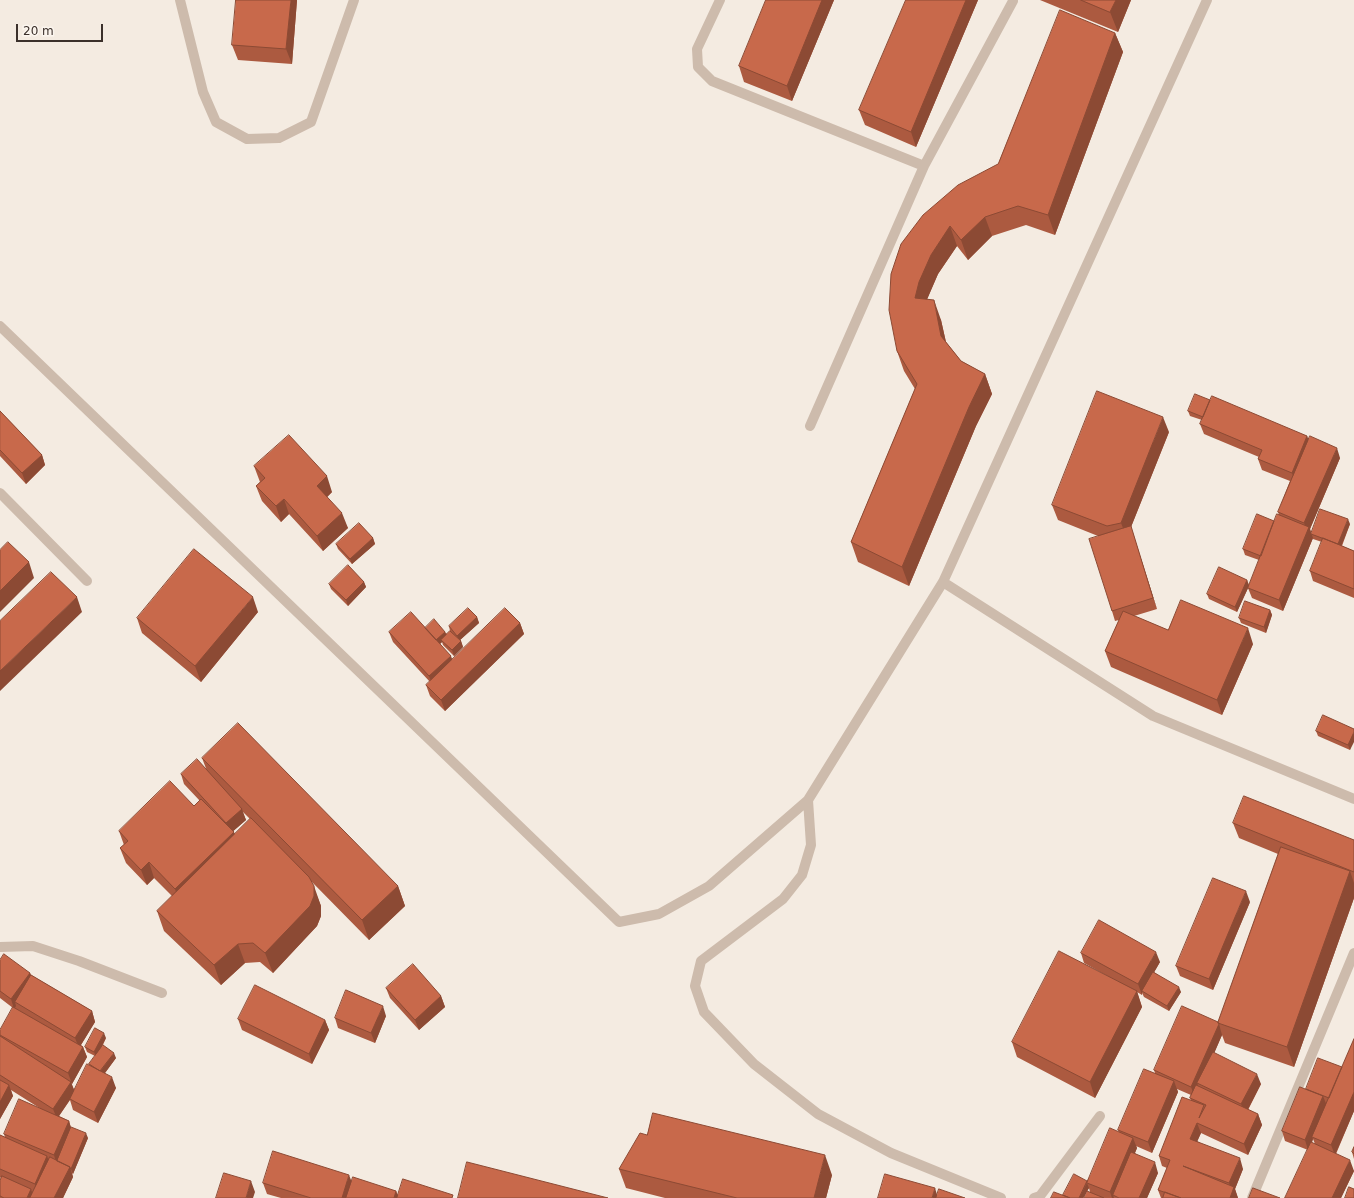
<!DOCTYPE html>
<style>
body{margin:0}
#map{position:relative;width:1354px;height:1198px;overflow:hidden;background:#f4ebe1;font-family:"DejaVu Sans",sans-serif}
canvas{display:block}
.scale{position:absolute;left:16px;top:24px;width:87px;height:18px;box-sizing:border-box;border:2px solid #3b302b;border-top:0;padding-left:5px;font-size:12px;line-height:14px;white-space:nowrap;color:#3b302b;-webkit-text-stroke:3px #fbf5ee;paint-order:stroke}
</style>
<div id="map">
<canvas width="1354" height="1198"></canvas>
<div class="scale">20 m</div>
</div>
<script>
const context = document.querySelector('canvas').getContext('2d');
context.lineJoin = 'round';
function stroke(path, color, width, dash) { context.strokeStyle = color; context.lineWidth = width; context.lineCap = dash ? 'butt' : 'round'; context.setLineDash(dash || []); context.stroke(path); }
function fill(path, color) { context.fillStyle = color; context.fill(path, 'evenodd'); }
stroke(new Path2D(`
 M720,0L697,49L698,67L712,81L924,166
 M810,426L924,166L1013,1
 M0,493L87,581`), '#cdbbac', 10);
stroke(new Path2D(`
 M180,0L203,92L216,122L247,139L279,138L311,122L354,0
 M0,326L619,922L659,914L709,886L808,800L943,582L1207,0
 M943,582L1153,716L1354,799
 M808,800L811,845L802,875L783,899L701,961L695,986L704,1012L754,1064L818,1114L891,1153L1001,1198
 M0,947L33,946L79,961L162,993
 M1034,1198L1040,1196L1100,1116
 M1252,1198L1354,953`), '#cdbbac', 10);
fill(new Path2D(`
 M297,0L292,64L238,60L232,45Z
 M766,0H834L792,101L744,82L739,66Z
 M906,0H978L916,147L865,125L859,110Z
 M1040,0H1131L1118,32Z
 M1115,33L1123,52L1055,235L1026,225L992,236L968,260L957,246L938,274L927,299L941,320L946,342L961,361L985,374L992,394L976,426L909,586L858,562L851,542L915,389L904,371L897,351L891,274L998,164Z
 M1210,400L1307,436L1308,439L1340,458L1310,529L1311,533L1350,524L1342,546L1354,551V598L1313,581L1310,571L1322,542L1313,539V538L1283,611L1252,598L1248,588L1237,612L1209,599L1207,594L1247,580L1249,585L1259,560L1245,555L1243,549L1274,521L1279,515L1278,512L1290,481L1262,470L1258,459L1259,457L1204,434L1200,424L1202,420L1190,416L1188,411Z
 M0,411L42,455L45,465L26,484L0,456Z
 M1169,432L1131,527L1157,609L1134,616L1168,630L1253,644L1222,715L1111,667L1105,651L1119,620L1115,621L1112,611L1098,536L1058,520L1052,505Z
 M254,466L332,492L327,497L348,528L323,551L289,514L281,522L262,501L256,486L260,482Z
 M373,538L375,544L352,564L338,549L336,544Z
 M364,582L366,587L348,606L331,589L329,584Z
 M1270,610L1272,615L1266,633L1241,623L1239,618Z
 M258,612L201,682L142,633L137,618Z
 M477,617L479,623L460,640L461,641L463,647L454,656L443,645L442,642L440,644L452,660L520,623L524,634L445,711L430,696L426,685L430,682L393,642L389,632L425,628L445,632L447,634L450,631L449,626Z
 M1354,729L1350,750L1318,736L1316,731Z
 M202,758L398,886L405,906L369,940L311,881L321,906V916L317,926L273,973L260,962L245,963L221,985L164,931L157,911L172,896L154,878L147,885L126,863L120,848L124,845L119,831L194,806L200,801L184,784L181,774L207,771ZM242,811L250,819L235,834L233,831L246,820Z
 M1233,823L1354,840V898L1294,1067L1225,1043L1222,1035L1214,1053L1261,1084L1248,1110L1258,1114L1262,1125L1248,1155L1201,1133L1197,1141L1243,1169L1235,1189L1238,1198H1161L1158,1190L1167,1168L1162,1166L1159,1156L1191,1101L1190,1098L1191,1095L1177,1089L1178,1092L1152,1153L1136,1146L1137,1148L1135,1153L1158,1173L1147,1198H1084L1090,1192L1089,1188L1083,1198H1051L1063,1195L1087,1181L1119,1132L1118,1130L1155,1073L1154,1070L1218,1022L1278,854L1239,838Z
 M1250,902L1213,990L1180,976L1176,966Z
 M1081,953L1160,962L1154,972L1181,992L1169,1011L1144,997L1142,993V995L1137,992L1142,1007L1095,1098L1017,1057L1012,1042L1118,982L1084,963Z
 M0,960L30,973L31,975L92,1011L95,1022L81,1045L83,1047L87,1057L72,1084L71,1083L74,1090L90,1066L89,1064L95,1056L87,1052L85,1047L106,1038L102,1047L116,1058L105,1073L116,1088L98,1123L73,1110L70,1100L59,1116L69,1121L71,1128L88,1138L73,1174L72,1173L73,1177L63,1198H0V1181L1,1178L0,1177V1135L5,1137L4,1134L41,1109L11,1090L13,1096L0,1119V1035L13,1008L0,998Z
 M386,988L441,996L445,1007L419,1030L390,998Z
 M386,1016L375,1043L338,1028L335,1018Z
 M238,1019L325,1020L329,1030L312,1064L242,1030Z
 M1354,1039V1111L1336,1154L1354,1171L1341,1198H1285L1308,1150L1285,1141L1282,1131L1306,1089L1342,1067ZM1313,1139L1315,1144L1312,1143Z
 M1354,1147V1159L1352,1152Z
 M619,1169L832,1175L826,1198H665L626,1188Z
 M352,1181L396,1191L398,1196L454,1198H281L267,1194L263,1183Z`), '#ac5a40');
fill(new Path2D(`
 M291,0H297L292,64L286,49Z
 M822,0H834L792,101L787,86Z
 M966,0H978L916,147L911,132Z
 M1116,0H1131L1118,32L1110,12Z
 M1115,33L1123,52L1055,235L1048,215Z
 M985,217L992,236L968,260L961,240Z
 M950,226L957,246L938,274L926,302L915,298L919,282L931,255Z
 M934,300L941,320L949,356L941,336Z
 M985,374L992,394L976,426L909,586L902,567L969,407Z
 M1163,417L1169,432L1131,527L1157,609L1153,598L1127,538L1121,523Z
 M1307,436L1311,446L1296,484L1292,473Z
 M1337,448L1340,458L1310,529L1313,538L1283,611L1279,600L1307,531L1304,523Z
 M42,455L45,465L26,484L22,473Z
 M327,476L332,492L323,501L317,486Z
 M284,499L289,514L281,522L276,506Z
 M342,513L348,528L323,551L317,536Z
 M1348,519L1350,524L1340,549L1338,544Z
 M373,538L375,544L352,564L350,559Z
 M29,562L34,578L0,612V591Z
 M1247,580L1249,586L1237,612L1235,607Z
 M364,582L366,587L348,606L346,600Z
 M77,597L82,612L0,691V671Z
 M253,597L258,612L201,682L195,666Z
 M1270,610L1272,615L1266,633L1264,627Z
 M477,617L479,623L459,641L457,636Z
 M520,623L524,634L445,711L441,700Z
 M1248,628L1253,644L1222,715L1217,700Z
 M445,632L447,637L441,640L442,642L438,646L436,640Z
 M461,641L463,647L454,656L452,650Z
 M451,656L455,667L433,686L429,676Z
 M1354,732V742L1350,750L1348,745Z
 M242,809L246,820L230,834L226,823Z
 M234,832L239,848L180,904L175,889Z
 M149,862L154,878L147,885L141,870Z
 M1350,871L1354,883V898L1294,1067L1287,1047Z
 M314,886L321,906V916L317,926L273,973L265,953Z
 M398,886L405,906L369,940L362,920Z
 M1246,891L1250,902L1213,990L1209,979Z
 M238,944L245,963L221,985L214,965Z
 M1156,952L1160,962L1143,992L1142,991V995L1138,984Z
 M30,973L34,983L15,1002L16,1006L14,1009L11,999Z
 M1179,987L1181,992L1169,1011L1167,1006Z
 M1137,991L1142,1007L1095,1098L1090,1082Z
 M441,996L445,1007L419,1030L415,1020Z
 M383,1006L386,1016L375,1043L371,1033Z
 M92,1011L95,1022L79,1048L75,1038Z
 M325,1020L329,1030L312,1064L309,1054Z
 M1219,1024L1222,1035L1201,1084L1197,1083L1199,1088L1195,1097L1191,1087Z
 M104,1033L106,1038L96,1057L94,1052Z
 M83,1047L87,1057L72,1084L68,1073Z
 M114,1053L116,1058L102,1077L100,1072Z
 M1257,1074L1261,1084L1245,1115L1241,1104Z
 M112,1077L116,1088L98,1123L94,1112Z
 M1174,1081L1178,1092L1152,1153L1148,1142Z
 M71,1082L75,1092L57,1119L53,1109Z
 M9,1085L13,1096L0,1119V1102Z
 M1354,1092V1111L1335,1155L1331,1145Z
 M1323,1096L1327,1106L1312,1137L1313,1139L1308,1150L1305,1140Z
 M1258,1114L1262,1125L1248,1155L1244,1144Z
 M69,1121L72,1131L57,1166L54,1155Z
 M1197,1123L1201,1133L1194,1149L1190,1139Z
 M86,1133L88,1138L73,1174L71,1169Z
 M1133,1138L1137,1148L1116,1197L1113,1195L1114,1198H1112L1110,1192Z
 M825,1155L832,1175L826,1198H814Z
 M47,1156L51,1166L38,1195L35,1184Z
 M1240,1158L1243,1169L1235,1189L1238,1198H1230L1232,1192L1229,1183Z
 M1350,1160L1354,1171L1341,1198H1332Z
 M1155,1162L1158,1173L1147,1198H1139Z
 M70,1167L73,1177L63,1198H54Z
 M349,1175L353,1185L349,1198H342Z
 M251,1181L255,1192L253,1198H246Z
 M1087,1183L1089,1188L1083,1198H1079Z
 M935,1188L938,1198H932Z
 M31,1189L33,1195L31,1198H27Z
 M396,1191L399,1198H394Z`), '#8c4a34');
const building = new Path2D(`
 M236,0H291L286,49L232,45Z
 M766,0H822L787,86L739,66Z
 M906,0H966L911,132L859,110Z
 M1081,0H1116L1110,12Z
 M1060,10L1115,33L1048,215L1018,206L985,217L961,240L950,226L931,255L919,282L915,298L934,300L941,336L961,361L985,374L969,407L902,567L851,542L917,384L897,351L889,310L891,274L901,244L923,215L958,185L998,164Z
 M1097,391L1163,417L1121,523L1107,526L1052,505Z
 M1195,394L1210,400L1203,417L1188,411Z
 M1212,396L1307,436L1292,473L1258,459L1262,450L1200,424Z
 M0,411L42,455L22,473L0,450Z
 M289,435L327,476L317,486L342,513L317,536L284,499L276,506L256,486L265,478L254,466Z
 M1310,436L1337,448L1304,523L1278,512Z
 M1320,509L1348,519L1338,544L1311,534Z
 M1257,514L1274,521L1261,556L1243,549Z
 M1277,514L1309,527L1279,600L1248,588Z
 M359,523L373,538L350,559L336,544Z
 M1131,526L1153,598L1112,611L1089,539Z
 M1323,538L1354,551V589L1310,571Z
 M8,542L29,562L0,591V550Z
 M194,549L253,597L195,666L137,618Z
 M348,565L364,582L346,600L329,584Z
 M1219,567L1247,580L1235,607L1207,594Z
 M51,572L77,597L0,671V621Z
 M1181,600L1248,628L1217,700L1105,651L1123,611L1168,630Z
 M1245,601L1270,610L1264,627L1239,618Z
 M468,608L477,617L457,636L449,626Z
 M505,608L520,623L441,700L426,685Z
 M411,612L451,656L429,676L389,632Z
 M434,619L445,632L436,640L425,628Z
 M450,631L461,641L452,650L441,640Z
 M1323,715L1354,729V732L1348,745L1316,731Z
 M238,723L398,886L362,920L202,758Z
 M197,759L242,809L226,823L181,774Z
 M170,781L194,806L201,799L234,832L175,889L149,862L141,870L120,848L128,841L119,831Z
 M1244,796L1354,840V872L1233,823Z
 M251,818L309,877L314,886V896L310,906L265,953L253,943L238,944L214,965L157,911Z
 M1281,847L1350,871L1287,1047L1218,1023Z
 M1213,878L1246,891L1209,979L1176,966Z
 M1099,920L1156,952L1138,984L1081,953Z
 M1059,951L1137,991L1090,1082L1012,1042Z
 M4,954L30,973L11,999L0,991V960Z
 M413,964L441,996L415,1020L386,988Z
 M1153,972L1179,987L1167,1006L1142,991Z
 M31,975L92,1011L75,1038L15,1002Z
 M255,985L325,1020L309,1054L238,1019Z
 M346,990L383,1006L371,1033L335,1018Z
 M1182,1006L1218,1022L1219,1024L1191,1087L1154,1070Z
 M13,1007L83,1047L68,1073L0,1035V1030Z
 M95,1028L104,1033L94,1052L85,1047Z
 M0,1036L71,1082L53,1109L0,1075Z
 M1354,1039V1092L1331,1145L1312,1137Z
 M103,1045L114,1053L100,1071L89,1064Z
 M1213,1052L1257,1074L1241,1104L1197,1083Z
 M1318,1058L1342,1067L1329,1098L1306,1089Z
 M87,1064L112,1077L94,1112L70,1099Z
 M1144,1069L1174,1081L1148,1142L1118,1130Z
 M0,1080L9,1085L0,1102Z
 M1196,1085L1258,1114L1244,1144L1197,1123L1190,1139L1240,1158L1229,1183L1183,1166L1234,1187L1230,1198H1181L1158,1190L1170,1160L1159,1156L1182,1097L1204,1105L1199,1118L1206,1105L1190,1098Z
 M1300,1087L1323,1096L1305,1140L1282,1131Z
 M19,1099L69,1121L54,1155L4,1134Z
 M653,1113L825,1155L814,1198H737L619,1169L640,1133L647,1135Z
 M71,1127L86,1133L71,1169L70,1168V1167L57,1161Z
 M1110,1128L1133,1138L1110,1192L1087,1183Z
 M0,1135L47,1156L35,1184L0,1169Z
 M1311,1142L1350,1160L1332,1198H1285Z
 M1354,1147V1154L1352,1152Z
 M273,1151L349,1175L342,1198H311L263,1183Z
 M1131,1152L1155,1162L1139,1198H1119L1113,1195Z
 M50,1157L70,1167L54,1198H30Z
 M467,1162L608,1198H458Z
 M224,1173L251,1181L246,1198H216Z
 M885,1174L935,1188L932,1198H878Z
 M1074,1174L1087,1181L1079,1198H1070L1063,1195Z
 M2,1176L31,1189L27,1198H4L0,1196V1181Z
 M353,1177L396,1191L394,1198H346Z
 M403,1179L453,1195L452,1198H397Z
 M1349,1187L1354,1189V1198H1345Z
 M1253,1188L1280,1198H1249Z
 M939,1189L965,1198H936Z
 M1087,1191L1104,1198H1084Z
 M1054,1192L1070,1198H1051Z
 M1165,1192L1181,1198H1163Z`);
fill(building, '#c8694b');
stroke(building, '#8c4a34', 1);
</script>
